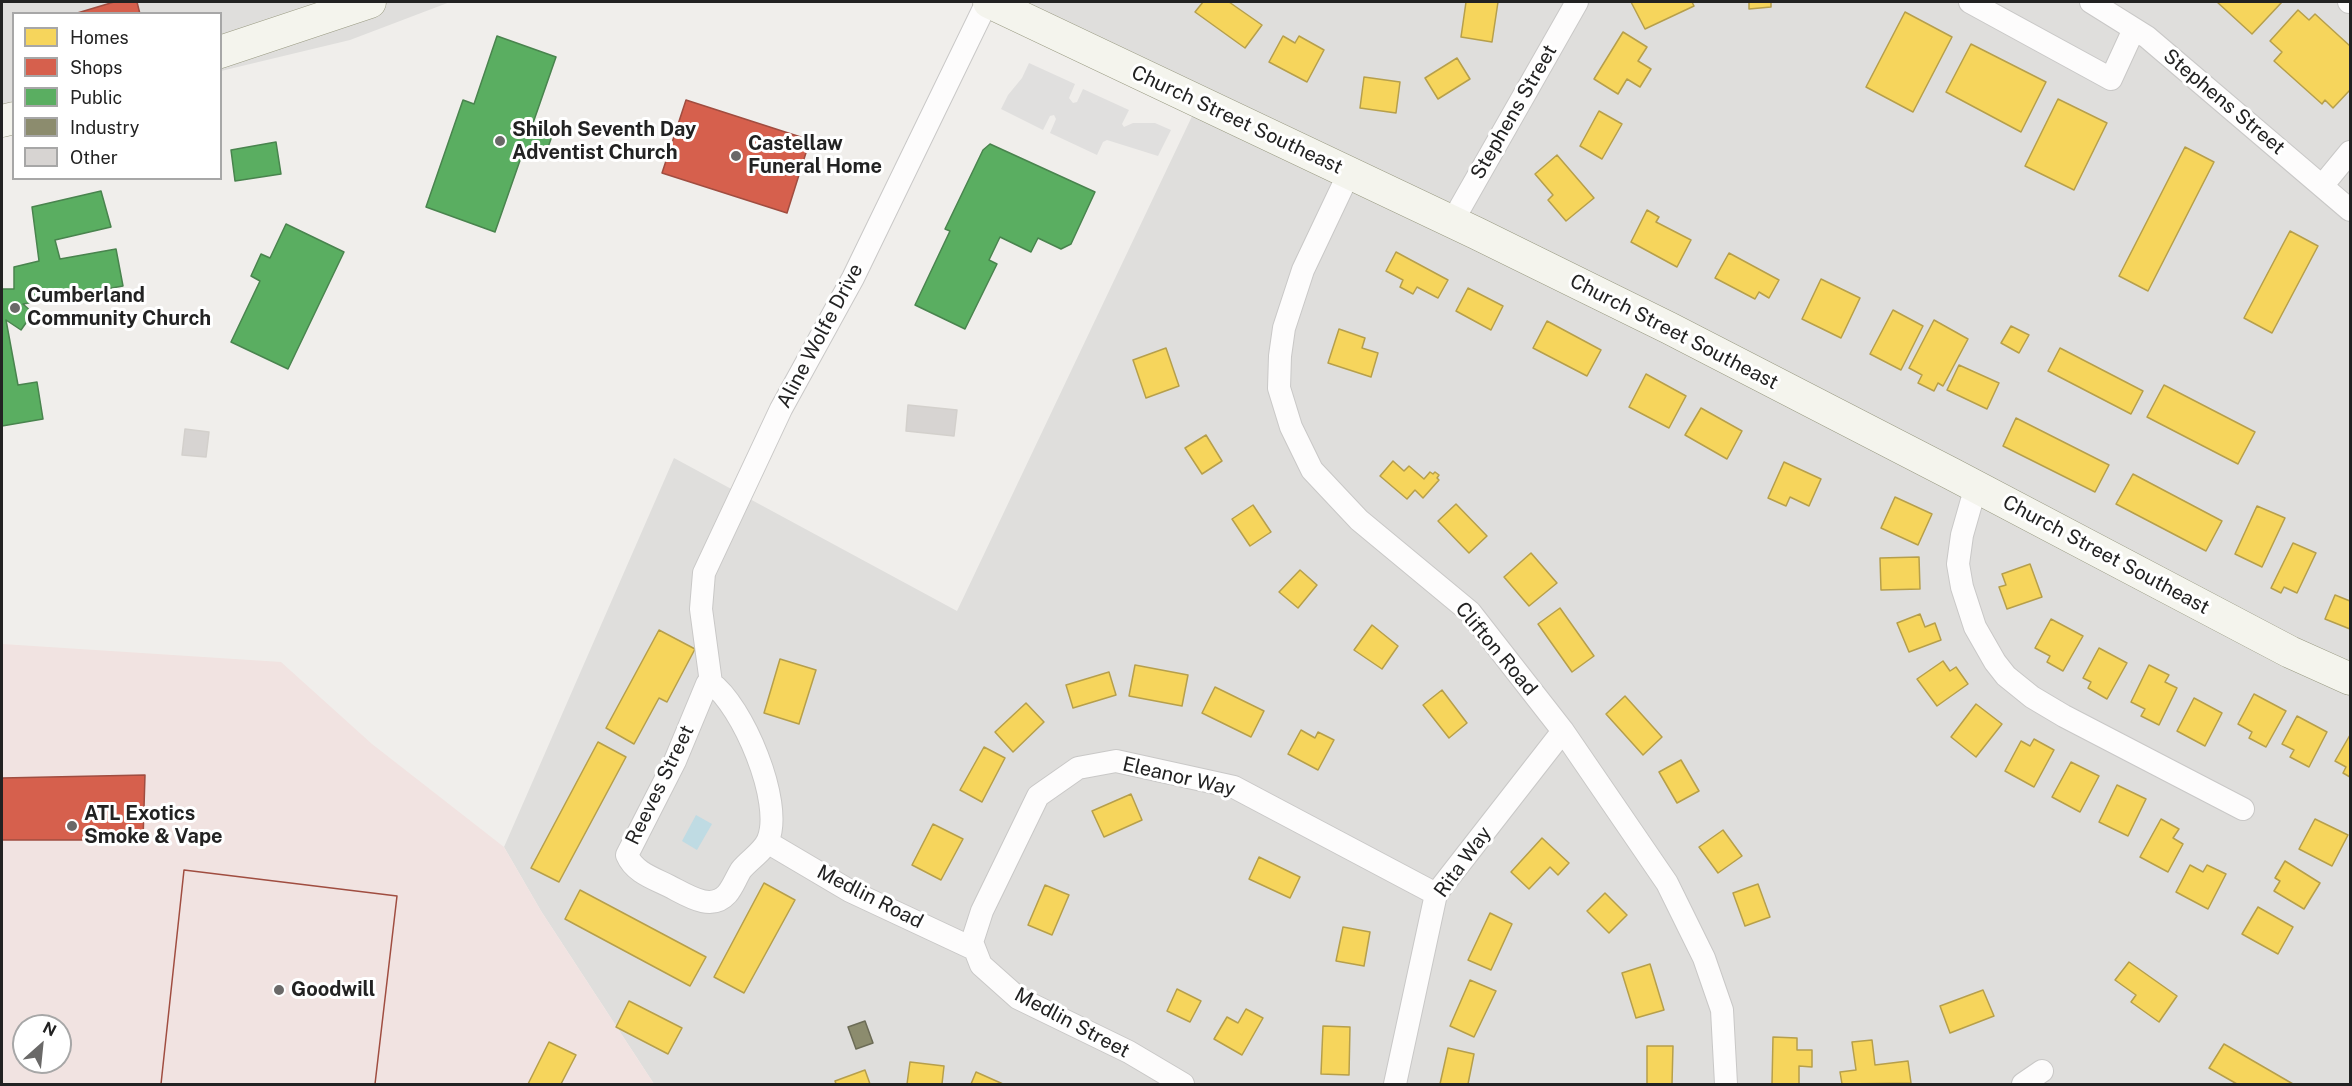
<!DOCTYPE html>
<style>
body{margin:0}
#map{position:relative;width:2352px;height:1086px;overflow:hidden;background:#f0eeeb;font-family:"Public Sans",sans-serif}
canvas{display:block}
.frame{position:absolute;inset:0;border:3px solid #222;pointer-events:none}
.legend{position:absolute;left:12px;top:12px;width:210px;height:168px;box-sizing:border-box;background:#fff;border:2px solid #a7a7a7;margin:0;padding:8px 10px;list-style:none;font-size:18px;color:#222}
.legend li{display:flex;align-items:center;gap:12px;height:30px}
.legend b{width:30px;border:2px solid #a7a7a7}
.north{position:absolute;left:12px;top:1014px;width:60px;height:60px;box-sizing:border-box;background:#fff;border:2px solid #a7a7a7;border-radius:50%;rotate:27deg;font-size:16px;font-weight:700;line-height:24px;text-align:center;color:#222}
.north::after{content:'';display:block;margin:auto;width:21px;height:27px;background:#6a6968;clip-path:polygon(50% 0,100% 100%,50% 72%,0 100%)}
</style>
<div id="map">
<canvas width="2352" height="1086"></canvas>
<div class="frame"></div>
<ul class="legend">
<li><b style="height:16px;background:#f6d55c"></b>Homes</li>
<li><b style="height:16px;background:#d6604d"></b>Shops</li>
<li><b style="height:16px;background:#5aae61"></b>Public</li>
<li><b style="height:16px;background:#8c8c6e"></b>Industry</li>
<li><b style="height:16px;background:#d7d4d2"></b>Other</li>
</ul>
<div class="north">N</div>
</div>
<script>
const context = document.querySelector('canvas').getContext('2d');
context.lineJoin = 'round';
function fill(path, color) { context.fillStyle = color; context.fill(path, 'evenodd'); }
function stroke(path, color, width, dash) { context.strokeStyle = color; context.lineWidth = width; context.lineCap = dash ? 'butt' : 'round'; context.setLineDash(dash || []); context.stroke(path); }
function drawText(font, color, halo, rows, align = 'center') {
  context.font = font + ' "Public Sans",sans-serif'; context.lineWidth = 6; context.setLineDash([]); context.textBaseline = 'middle'; context.strokeStyle = halo; context.fillStyle = color; for (const [text, x, y, turn = 0] of rows) {
    context.save(); context.translate(x, y); context.rotate((+turn || 0) * Math.PI / 180); context.textAlign = isNaN(turn) ? turn : align; if (halo) context.strokeText(text, 0, 0); context.fillText(text, 0, 0); context.restore();
  }
}
fill(new Path2D(`
 M2,2H450L350,40L221,71L220,14H14L13,124L2,128Z
 M975,2H2350V1084H654L541,911L504,847L674,458L957,611L1195,110Z`), '#dfdedc');
fill(new Path2D(`
 M2,644L281,662L372,744L504,847L541,911L654,1084H2ZM24,1026H60V1062H24Z`), '#f1e3e1');
fill(new Path2D(`
 M1029,63L1075,84L1069,98L1073,103L1077,102L1083,89L1129,110L1122,124L1124,127L1133,123H1155L1171,130L1158,156L1107,140L1103,142L1097,155L1050,133L1056,119L1054,115L1050,116L1043,130L1001,109L1008,95L1022,78Z`), '#e0dfde');
fill(new Path2D(`
 M696,815L712,824L697,850L682,841Z`), '#bfdbe3');
const homes = new Path2D(`
 M1203,2H1229L1262,25L1245,48L1195,12Z
 M1466,2H1498L1492,42L1461,37Z
 M1631,2H1692L1694,6L1645,29Z
 M1749,2H1771V7L1749,9Z
 M2217,2H2282L2252,34Z
 M2298,10L2309,20L2315,14L2350,46V90L2333,108L2325,100L2322,104L2274,61L2282,52L2270,41Z
 M1905,12L1952,37L1913,112L1866,87Z
 M1623,32L1647,47L1638,61L1651,69L1640,87L1627,79L1618,94L1594,79Z
 M1283,36L1295,43L1299,36L1324,50L1307,82L1269,62Z
 M1971,44L2046,82L2021,132L1946,92Z
 M1457,58L1470,79L1438,99L1425,78Z
 M1364,77L1400,82L1396,113L1360,108Z
 M2058,99L2107,123L2074,190L2025,166Z
 M1599,111L1622,124L1602,159L1580,146Z
 M2185,147L2214,162L2148,291L2119,276Z
 M1557,155L1594,198L1566,221L1548,200L1553,195L1535,174Z
 M1647,210L1659,217L1656,222L1691,240L1677,267L1631,242Z
 M2290,231L2318,246L2272,333L2244,318Z
 M1396,252L1448,280L1438,298L1417,287L1413,294L1400,287L1403,280L1386,271Z
 M1729,253L1779,280L1769,298L1759,292L1755,299L1715,278Z
 M1821,279L1860,298L1841,338L1802,319Z
 M1468,288L1503,306L1491,330L1456,311Z
 M1893,310L1923,326L1901,370L1870,354Z
 M1934,320L1968,339L1943,386L1938,383L1934,391L1918,383L1922,375L1909,368Z
 M1547,321L1601,350L1587,376L1533,348Z
 M2011,326L2029,335L2019,353L2001,343Z
 M1339,329L1365,338L1362,348L1378,353L1371,377L1328,363Z
 M1166,348L1179,386L1146,398L1133,360Z
 M2060,348L2143,391L2131,414L2048,371Z
 M1959,365L1999,383L1987,409L1947,390Z
 M1646,374L1686,396L1669,428L1629,407Z
 M2164,385L2255,432L2238,464L2147,417Z
 M1701,408L1742,431L1727,459L1685,435Z
 M2016,418L2109,465L2095,492L2003,446Z
 M1206,435L1222,461L1202,474L1185,448Z
 M1393,461L1404,471L1409,466L1424,479L1430,472L1433,474L1435,472L1439,475L1437,478L1439,480L1423,498L1415,490L1407,499L1380,476Z
 M1784,462L1821,479L1809,506L1790,497L1786,506L1768,498Z
 M2133,474L2222,521L2206,551L2116,504Z
 M1895,497L1932,514L1918,545L1881,528Z
 M1456,504L1487,536L1469,553L1438,521Z
 M1253,505L1271,532L1250,546L1232,519Z
 M2257,506L2285,518L2262,567L2235,554Z
 M2293,543L2316,553L2297,593L2284,587L2281,593L2271,588Z
 M1531,553L1557,583L1529,606L1504,577Z
 M1919,557L1920,589L1881,590L1880,558Z
 M2030,564L2042,597L2007,609L1999,587L2006,585L2002,574Z
 M1300,570L1317,585L1298,608L1279,592Z
 M2335,595L2350,601V629L2325,619Z
 M1560,608L1594,656L1572,672L1538,624Z
 M1920,614L1925,627L1935,623L1941,640L1909,652L1897,623Z
 M2051,619L2083,636L2063,671L2047,662L2050,656L2035,648Z
 M1372,625L1398,646L1382,669L1354,650Z
 M659,630L695,649L667,702L659,698L634,744L606,728Z
 M2099,648L2127,663L2107,699L2088,688L2091,682L2083,678Z
 M780,659L816,670L799,724L764,713Z
 M1943,661L1950,671L1956,667L1968,684L1937,706L1917,679Z
 M1135,665L1188,675L1182,706L1129,696Z
 M2149,665L2169,675L2165,682L2177,688L2159,725L2141,716L2145,709L2131,702Z
 M1109,672L1116,695L1073,708L1066,685Z
 M1215,687L1264,711L1251,737L1202,713Z
 M1442,690L1467,723L1449,738L1423,705Z
 M2254,694L2286,711L2266,747L2249,738L2252,732L2238,724Z
 M1625,696L1662,737L1643,755L1606,714Z
 M2194,698L2222,713L2205,746L2177,731Z
 M1026,703L1044,722L1013,752L995,732Z
 M1976,704L2002,724L1976,757L1951,737Z
 M2297,716L2327,732L2309,767L2290,757L2294,750L2282,744Z
 M1301,730L1315,738L1318,732L1334,740L1318,770L1288,754Z
 M2350,735V777L2343,773L2346,767L2335,761Z
 M2034,739L2054,750L2034,787L2005,771L2021,741L2030,746Z
 M598,742L626,757L559,882L531,868Z
 M984,747L1005,758L982,802L960,790Z
 M1681,760L1699,791L1677,803L1659,772Z
 M2071,762L2099,776L2080,812L2052,797Z
 M2117,785L2146,799L2128,836L2099,822Z
 M1131,794L1142,820L1104,837L1092,811Z
 M2161,819L2179,829L2173,838L2183,844L2168,872L2140,857Z
 M2315,819L2348,835L2332,866L2299,849Z
 M933,824L963,839L941,880L912,865Z
 M1723,830L1742,856L1718,873L1699,847Z
 M1542,838L1569,863L1558,875L1550,867L1529,889L1511,872Z
 M1259,857L1300,877L1290,898L1249,879Z
 M2285,861L2320,883L2304,909L2274,891L2280,881L2275,878Z
 M2190,865L2203,872L2207,865L2226,874L2208,909L2176,892Z
 M764,883L795,900L744,993L714,977Z
 M1758,884L1770,917L1745,926L1733,893Z
 M1045,885L1069,895L1052,935L1028,925Z
 M580,890L706,957L690,986L565,919Z
 M1605,893L1627,915L1609,933L1587,911Z
 M2258,907L2293,927L2278,954L2242,934Z
 M1490,913L1512,924L1491,970L1468,960Z
 M1343,927L1370,932L1364,966L1336,961Z
 M2129,962L2177,996L2159,1022L2131,1002L2136,995L2115,980Z
 M1650,964L1664,1010L1636,1018L1622,973Z
 M1470,980L1496,991L1474,1037L1450,1026Z
 M1177,989L1201,1001L1190,1022L1167,1011Z
 M1983,990L1994,1016L1950,1033L1940,1006Z
 M629,1001L682,1028L668,1054L616,1027Z
 M1246,1009L1263,1018L1242,1055L1214,1039L1227,1017L1238,1023Z
 M1323,1026L1350,1027L1349,1075L1321,1074Z
 M1773,1037L1797,1038V1050H1812V1067L1799,1066V1084H1772Z
 M1872,1040L1875,1065L1908,1061L1911,1083L1842,1084L1840,1072L1856,1070L1852,1042Z
 M549,1042L576,1055L561,1084H528Z
 M2224,1044L2293,1084H2237L2209,1068Z
 M1647,1046H1673L1672,1084H1647Z
 M1448,1048L1474,1054L1468,1084H1440Z
 M910,1062L944,1066L942,1084H907Z
 M865,1070L870,1084H836L835,1081Z
 M976,1072L1003,1084H971Z`);
fill(homes, '#f6d55c');
stroke(homes, '#b69f4b', 1.5);
const shops = new Path2D(`
 M114,2H137L140,14H74Z
 M686,100L810,140L787,213L662,173Z
 M145,775L143,840H2V778Z
 M184,870L397,896L375,1084H161Z
 M184,870L397,896L375,1084H161Z`);
fill(shops, '#d6604d');
stroke(shops, '#a04d40', 1.5);
const public = new Path2D(`
 M497,36L556,57L532,126L553,133L545,156L524,149L495,232L426,207L463,100L474,104Z
 M276,142L281,174L235,181L231,150Z
 M990,144L1095,192L1071,244L1061,249L1038,238L1031,252L1000,237L989,260L997,264L965,329L915,305L950,231L945,229L983,150Z
 M101,191L111,227L55,240L60,259L116,249L123,286L23,304L33,313L21,330L6,320L18,385L37,382L43,419L2,426V289H14V267L39,261L32,207Z
 M286,224L344,252L288,369L231,342L260,281L251,276L261,254L270,258Z`);
fill(public, '#5aae61');
stroke(public, '#49844e', 1.5);
const industry = new Path2D(`
 M865,1021L873,1043L856,1049L848,1027Z`);
fill(industry, '#8c8c6e');
stroke(industry, '#6c6c57', 1.5);
const building = new Path2D(`
 M908,405L957,410L954,436L906,431Z
 M185,429L209,432L206,457L182,455Z`);
fill(building, '#d7d4d2');
stroke(building, '#d3d0cc', 1.5);
const street = new Path2D(`
 M1970,2L2111,79L2134,29
 M2091,2L2147,37L2350,210
 M2349,2H2350
 M1349,173L1303,270L1284,328L1280,356L1279,388L1291,427L1312,470L1359,520L1470,612L1563,731L1667,883L1704,958L1722,1010L1726,1084
 M2322,186L2350,152
 M1452,222L1577,2
 M1976,486L1962,535L1958,564L1962,587L1975,627L1995,662L2006,676L2032,697L2064,716L2243,809
 M711,683L701,609L704,573L781,409L853,278L987,2
 M711,683C742,705 784,802 768,840C763,852 749,860 741,870C736,878 733,887 727,894C711,912 687,895 669,886C653,878 634,872 627,855L675,761L707,684Z
 M767,842L850,891L974,949
 M1183,1084L1129,1052L1018,998L981,965L972,942L982,911L1038,796L1078,768L1116,761L1234,787L1436,894
 M1395,1084L1436,894L1563,731
 M2023,1084L2042,1071`);
const secondary = new Path2D(`
 M989,2L1476,233L1669,328L1952,474L2290,652L2350,679
 M220,52L370,2
 M2,121L14,118`);
stroke(street, '#c9c8c7', 24);
stroke(secondary, '#999a82', 33);
stroke(street, '#fdfcfc', 22);
stroke(secondary, '#f4f4ed', 32);
for (const [x, y, r, color] of [
 [500,141,6,"#6a6968"],
 [736,156,6,"#6a6968"],
 [15,308,6,"#6a6968"],
 [72,826,6,"#6a6968"],
 [279,990,6,"#6a6968"]
]) { const dot = new Path2D(); dot.arc(x, y, r, 0, 2 * Math.PI); context.fillStyle = color; context.fill(dot); stroke(dot, '#fff', 2); }
drawText('20px', '#222', '#fff', [
 ["Stephens Street",2224,102,40],
 ["Stephens Street",1514,112,-60],
 ["Church Street Southeast",1237,120,25],
 ["Church Street Southeast",1674,332,27],
 ["Aline Wolfe Drive",820,336,-62],
 ["Church Street Southeast",2106,555,28],
 ["Clifton Road",1496,649,50],
 ["Eleanor Way",1179,777,13],
 ["Reeves Street",660,785,-64],
 ["Rita Way",1463,862,-54],
 ["Medlin Road",870,897,27],
 ["Medlin Street",1072,1023,28]
]);
drawText('bold 20px', '#222', '#fff', [
 ["Shiloh Seventh Day",512,130],
 ["Adventist Church",512,153],
 ["Castellaw",748,144],
 ["Funeral Home",748,167],
 ["Cumberland",27,296],
 ["Community Church",27,319],
 ["ATL Exotics",84,814],
 ["Smoke & Vape",84,837],
 ["Goodwill",291,990]
], 'left');
</script>
